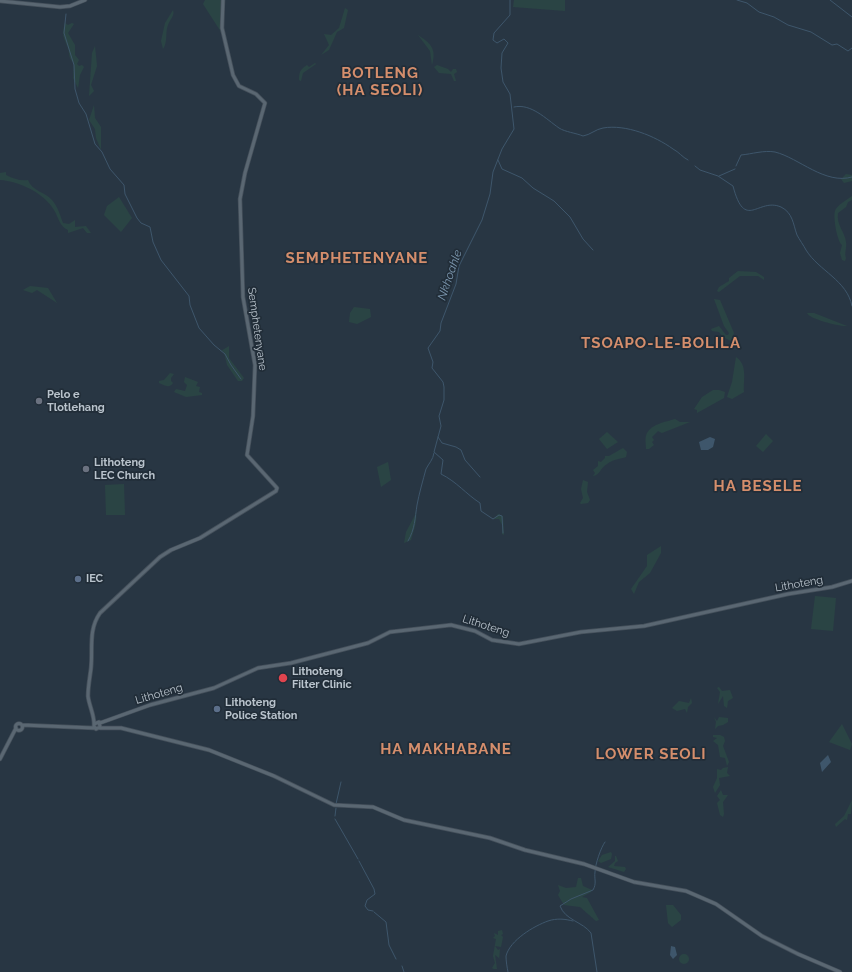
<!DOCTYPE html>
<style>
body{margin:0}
canvas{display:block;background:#283643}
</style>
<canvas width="852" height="972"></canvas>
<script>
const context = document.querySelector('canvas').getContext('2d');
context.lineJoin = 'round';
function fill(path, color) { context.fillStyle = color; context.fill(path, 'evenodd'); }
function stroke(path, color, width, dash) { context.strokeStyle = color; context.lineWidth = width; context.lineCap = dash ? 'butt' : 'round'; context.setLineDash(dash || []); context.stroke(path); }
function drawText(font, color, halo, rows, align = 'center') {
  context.font = font + ' Raleway,sans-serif'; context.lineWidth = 3.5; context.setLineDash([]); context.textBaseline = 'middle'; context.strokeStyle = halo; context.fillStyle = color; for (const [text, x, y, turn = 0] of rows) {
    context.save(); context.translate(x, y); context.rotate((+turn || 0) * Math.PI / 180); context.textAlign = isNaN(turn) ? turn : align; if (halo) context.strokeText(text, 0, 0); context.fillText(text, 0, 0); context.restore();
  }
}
fill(new Path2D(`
 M205,0H222L221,32L203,4Z
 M514,0H565V11L513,7Z
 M345,8L348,10L344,28L337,32L329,50L321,55L329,45L324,34L331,35L339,28Z
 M173,10C175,16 170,19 168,25C165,32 168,42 163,49L161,41L165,23Z
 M65,23L68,25L72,23L74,24L68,33L75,45V55L79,60L77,64L79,66L82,65L84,67L80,75L78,88L73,78L74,63C68,58 70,55 68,48C64,38 61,35 65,23Z
 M418,35C430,43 437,48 432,65L430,51Z
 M95,46L97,66L91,85L94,91L89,96L92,53Z
 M315,63L316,64L303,73L301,81L299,80C299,71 301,69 307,65L309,67Z
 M437,65L448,69L451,72L453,69H456L457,72L454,74L456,81H454L451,74L439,73L434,67Z
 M94,105L95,118L101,127V150L96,138L95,129L89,120Z
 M6,172V175C14,179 20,181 28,180C32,191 45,192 52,200C58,207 60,215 63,223L69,224L75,220V227L86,226L91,233H87L83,228L68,233V230C59,226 59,218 54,210C44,193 19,181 0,180V173Z
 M846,174L852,175V181L844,183L841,179Z
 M852,196V200L848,202L846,207L838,213C836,225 845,232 846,242C847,248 844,253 846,258L845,261L842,260L840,253L842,245C837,241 833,217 835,211C836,206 848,199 852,196Z
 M119,197L132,218L121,232L104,215L107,206Z
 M738,271L756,272L764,277V280L758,276H740L719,292L717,291L719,287L729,281V278Z
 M30,286L48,288L57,303L37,290L32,293L23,290Z
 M714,299L720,300L734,333L731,341L723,337L719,332L712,331L711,329L719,326L726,335H728L729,333L724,326Z
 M354,307L370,309L371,317L357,324L349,322L350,313Z
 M807,313H814L847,326C841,327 809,319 807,313Z
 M229,346V358L244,378L242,381H238L227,365L224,352L221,351Z
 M736,357C748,365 743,380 744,392L732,399L727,397L732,382Z
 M170,373L174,374L171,378V381L173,383C169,389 164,385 159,383V381L164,380Z
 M185,377L198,382L196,386L200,387L199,392L202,393V395L186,397L174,392L176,389L185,391L187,385L184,382Z
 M713,390H719L725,392L724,398L697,413V410L694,409L702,397Z
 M675,419L680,422H690L662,433L658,431L652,437L654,440L652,442L654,445L649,449H646C646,445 645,439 646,436C649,424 666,422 675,419Z
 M607,432L618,442L607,449L599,439Z
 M766,434L773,441L763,452L756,446Z
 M623,448L627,452L626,457C620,459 614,459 607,464C601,467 599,476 593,476L595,473L593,470L598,466V461L601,462L605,458V456H609Z
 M388,462L391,480L381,487L377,467Z
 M583,480L588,482L587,492L590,500L588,503L581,504L580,503L583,498L581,489Z
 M124,484L125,515H106L105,485Z
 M415,511C419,518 413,532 411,540L404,543L406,532L415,515Z
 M498,514L503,516L504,535L502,534V525L499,519H494Z
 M661,546V553L650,573L639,582L634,594L631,589L647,566V555Z
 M815,596L836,598L833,631L811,629Z
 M719,687L722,691L730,690L733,698L728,701L727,708L724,706L723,696L718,704L720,692L717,688Z
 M691,698L692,703L688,707L687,713L685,709L677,711L672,708L679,701L689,703Z
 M714,717L717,721L719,717L728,718V722L723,725L718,726L715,729L716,722Z
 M842,724L852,744L850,750L829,742Z
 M713,735H720L724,737L725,741L723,746L729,762L727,766L725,758L720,757L718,745L713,741L717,738L713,737Z
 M728,767L727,773L730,776L719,778L720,785L715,793L713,787L717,778V769L721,770L723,768Z
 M721,790L723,795H728L723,802L724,814L723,817L720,815L717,803L720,800L717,796Z
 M852,800L851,814H848L847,820L845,819L836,827L835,824L844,816Z
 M611,852L612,854L611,859L601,863L598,861L602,855Z
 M615,856H616L618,861L615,863L614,866L625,867L626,869L624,872L608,867L615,861Z
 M578,878H581L583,886L592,890L591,892L582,897L587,898L599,920L596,921L580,907L564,905L558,895L560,891L558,885L566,888L576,887Z
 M666,905H673L681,915V920L672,927L668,923Z
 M502,930L503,934L501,935L503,937L501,947L495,946L498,950L500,949L499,961V958L495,955L497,969H494L492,968L495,963L493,956L496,939L493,938L495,936L494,933L498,935V931Z
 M679 959a5 5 0 1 1 10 0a5 5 0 1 1-10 0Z`), '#2a4444');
fill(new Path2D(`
 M710,437L715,439L713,447L708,450H701L699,442Z
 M828,755L831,762L822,772L820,763Z
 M671,946L675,947L677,955L673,959L670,955Z`), '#3e566b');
stroke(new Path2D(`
 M737,0L747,3L759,12L774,17L788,25L811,32L832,45L837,44L848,51L852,48
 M830,0L852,17
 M66,14L64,33L74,65L75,89L79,103L86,114L95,144L102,152L110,169L124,185L125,194L137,218L141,223L150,227L153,242L161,260L189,296L190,305L199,328L214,345L225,354L231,365L241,379
 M514,107C531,103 546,119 559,128C565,132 576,133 583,136C590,135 596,129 603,128C626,124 655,136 673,149C679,152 682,157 688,160
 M498,160L502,169L522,178L533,188L554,201L570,217L583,239L593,250
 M695,166L700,170L718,176L733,186C745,232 758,197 781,207C793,213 793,224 797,235C799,239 804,246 806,250C819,271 847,280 852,306
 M736,166L741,155C752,154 764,150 775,152C799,158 825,185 852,177
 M719,176L735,169
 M438,437L442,443L456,447L461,450L465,460L480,477
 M503,533L502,516L499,515L493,519L481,511L480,503C466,494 457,482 441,474L443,460L434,452L441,426L439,416L444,400V387L443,382L432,368L433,362L428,348L440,331L441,323L456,284L459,266L482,220L490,194L493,172L502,149L514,129L510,94L503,82L501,68L502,53L508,43L504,39L497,43L493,40L494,33L510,15V0
 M408,541C415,529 415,518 417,505C419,494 423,480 426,469C429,463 433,460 434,453
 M336,804L341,782
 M335,816L336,808
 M335,819L358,859
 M359,861L374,889L375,894L367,900L365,906L368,910L373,911
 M374,912L386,922L389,945L396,959
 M402,966L404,972
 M508,972C507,967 506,961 506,956C510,940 534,926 548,921C557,918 565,919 573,921
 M597,972L591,933C583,922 565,920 560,906L571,899L593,890C597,883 594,879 595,872C595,865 601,847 605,842`), '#3e566b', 1);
const major = new Path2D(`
 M0,1L60,7L70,6L85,0
 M100,723L150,705L214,688L258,668L291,663L368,643L390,632L451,625L475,631L492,640L519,644L581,632L644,626L788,594L832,587L852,581
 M15.5 727a3.5 3.5 0 1 1 7 0a3.5 3.5 0 1 1-7 0Z
 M94,724L99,722L100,727L96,729L94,726C95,716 89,706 88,696C88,686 90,677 91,668C93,649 88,630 100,613L160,557L171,550L200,538L276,491L277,488L247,455L253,416L255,365L243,297L240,199L245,173L265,103L256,94L239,86L233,75L222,28L223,0
 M22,725L94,728
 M100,728H121L209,750L274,776L334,805L373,807L404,820L490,838L525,850L584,864L634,882L686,891L716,904L762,936L798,954L840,972
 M0,759L16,728`);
stroke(major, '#46515c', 4.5);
stroke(major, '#5a6772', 3);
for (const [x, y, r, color] of [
 [39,401,4,"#6b7280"],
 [86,469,4,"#6b7280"],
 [78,579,4,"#5c6f8a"],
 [283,678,5,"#e0444e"],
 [217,709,4,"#5c6f8a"]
]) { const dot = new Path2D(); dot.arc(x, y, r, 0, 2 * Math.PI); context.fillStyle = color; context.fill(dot); stroke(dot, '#212d38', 1.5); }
drawText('11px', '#b9c3cc', '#212d38', [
 ["Semphetenyane",257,329,82],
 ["Lithoteng",799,584,-10],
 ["Lithoteng",486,626,18],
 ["Lithoteng",159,694,-16]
]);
drawText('bold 11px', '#b9c3cc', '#212d38', [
 ["Pelo e",47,395],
 ["Tlotlehang",47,408],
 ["Lithoteng",94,463],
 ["LEC Church",94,476],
 ["IEC",86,579],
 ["Lithoteng",292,672],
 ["Filter Clinic",292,685],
 ["Lithoteng",225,703],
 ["Police Station",225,716]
], 'left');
drawText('italic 12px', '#7b96ae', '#212d38', [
 ["Nkhoahle",450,275,-71]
]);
context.letterSpacing = '1px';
drawText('bold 15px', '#d58e6c', '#212d38', [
 ["BOTLENG",380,73],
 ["(HA SEOLI)",380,90],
 ["SEMPHETENYANE",357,258],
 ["TSOAPO-LE-BOLILA",661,343],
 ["HA BESELE",758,486],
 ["HA MAKHABANE",446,749],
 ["LOWER SEOLI",651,754]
]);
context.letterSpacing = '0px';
</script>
